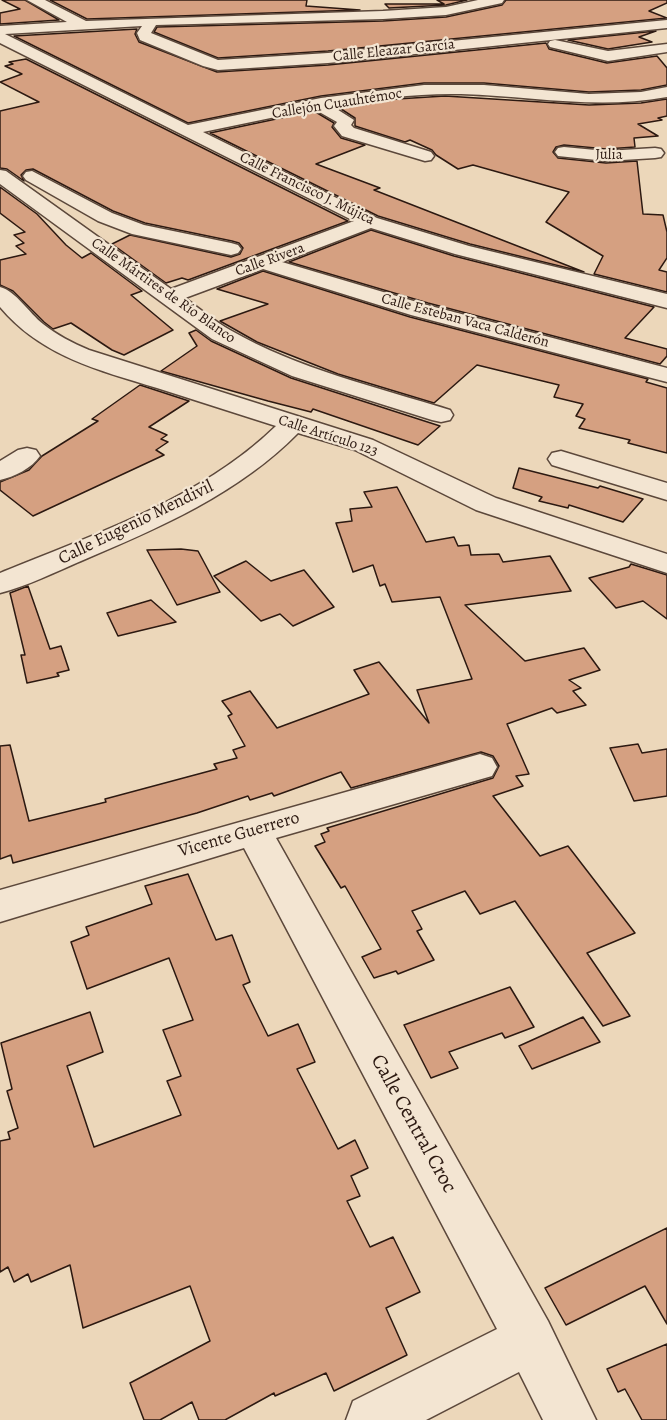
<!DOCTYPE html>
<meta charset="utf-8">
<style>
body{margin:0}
canvas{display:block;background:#ecd7ba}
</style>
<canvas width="667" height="1420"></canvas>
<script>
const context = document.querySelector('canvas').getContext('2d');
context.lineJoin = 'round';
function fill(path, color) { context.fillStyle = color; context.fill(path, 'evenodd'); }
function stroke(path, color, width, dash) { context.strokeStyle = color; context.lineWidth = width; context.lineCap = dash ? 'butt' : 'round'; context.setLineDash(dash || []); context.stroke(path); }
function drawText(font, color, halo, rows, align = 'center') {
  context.font = font + ' Alegreya,serif'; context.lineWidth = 4.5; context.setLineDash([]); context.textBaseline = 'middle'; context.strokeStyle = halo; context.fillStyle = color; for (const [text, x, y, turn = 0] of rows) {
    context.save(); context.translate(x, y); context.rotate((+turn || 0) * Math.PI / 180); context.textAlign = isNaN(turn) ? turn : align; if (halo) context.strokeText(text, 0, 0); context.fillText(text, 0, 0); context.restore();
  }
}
const building = new Path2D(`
 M2,0H25L59,20L0,24V13L20,9Z
 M50,0H307L306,6L360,10L87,19Z
 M437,0H467L446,5L389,8L385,4H444Z
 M506,0H667V3L649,11L667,18L328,51L218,58L154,32L157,27L383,21L446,17L502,5Z
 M137,29L135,34L139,42L217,72L328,65L546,43L549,49L607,63L657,56L667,68V85L641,90L589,92L484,83H424L321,96L188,123L14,36Z
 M656,31L639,37L652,42L608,49L568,40Z
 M26,59L348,221L188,280L182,278L166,283L112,244L130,235L231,257L240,254L243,248L239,243L232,241L145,223L113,211L33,169L26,170L21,175L24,181L7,169L0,168V111L39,102L0,82L22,74L5,66L13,64L9,62Z
 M445,96L589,105L641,103L667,99V116L658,118L662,120L638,124L658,136L634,138L635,147L606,149L564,145L556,147L553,152L558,158L606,163L637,161L643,214L663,215L667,232V258L659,270L667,272V292L594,274L603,256L546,222L569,192L473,165L458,169L436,155L432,150L410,140L405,142L355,126V118L338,107L397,99Z
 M314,111L334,123L332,127L341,138L365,145L316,164L380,188L374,190L584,272L470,244L378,216L210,133Z
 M0,187L37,214L66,245L82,258L91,253L142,291L131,295L173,330L124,355L112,350L71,323L53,329L44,322L13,291L0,285V260L26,254L16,246L24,243L14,235L25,232L0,213Z
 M371,230L454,256L654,307L625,338L667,349V356L660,364L428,303L289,262Z
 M263,271L410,317L648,379L646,382L667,388V453L628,443L630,440L579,428L585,419L576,416L583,404L554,397L559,385L477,365L434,403L338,374L257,342L220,321L268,304L217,289Z
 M196,330L211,341L291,378L440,426L418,445L313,409L311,412L268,401L161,371L197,346L189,333Z
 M140,385L189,401L149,427L167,435L161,439L168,442L156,450L164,455L33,516L0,490V482L29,470L42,456L98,421L92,419Z
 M519,468L598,488L600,486L643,499L623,522L569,505L568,508L539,501L542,497L513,488Z
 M397,487L426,542L454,537L458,546L469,545L471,555L499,554L503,562L550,556L571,591L465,605L525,661L584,648L600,670L569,680L581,688L573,691L586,705L557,713L552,708L507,724L529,774L516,776L523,786L493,796L540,856L568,846L635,933L587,953L630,1016L603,1026L515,901L480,914L465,891L412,911L422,929L417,931L434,960L398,974L396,971L374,978L362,957L381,949L345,886L341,888L315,846L325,842L321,834L329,831L327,828L493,778L499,766L493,756L481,752L351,788L341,772L274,796L272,793L250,800L248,796L197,813L13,863L11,855L0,859V746L10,745L29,821L106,802L105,799L217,769L214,764L237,758L233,750L245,746L228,716L232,714L222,701L250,691L277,728L369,694L354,670L379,662L429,723L417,690L472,679L440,597L392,602L385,584L380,586L373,565L353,572L336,523L352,521L350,509L372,507L364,492Z
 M181,549L198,551L220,592L177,605L147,550Z
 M246,561L271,581L304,570L334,607L293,626L280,614L261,621L214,576Z
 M631,564L667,575V619L643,601L616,608L589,578L629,567Z
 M28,586L50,649L61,646L69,670L57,673L59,676L27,683L21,655H25L10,593Z
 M151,600L176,622L118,636L107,613Z
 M638,744L642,753L667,749V796L634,801L610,748Z
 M188,874L216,940L232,935L250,982L243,985L268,1036L298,1024L315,1062L297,1069L338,1149L355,1140L368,1168L351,1176L360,1196L347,1201L370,1247L393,1237L420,1292L386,1308L407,1355L334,1391L326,1373L275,1396L274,1393L225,1420H199L192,1402L160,1420H144L130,1383L210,1341L190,1286L83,1328L70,1265L31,1282L28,1274L14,1282L8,1267L0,1272V1141L10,1139L8,1132L18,1128L7,1091L12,1089L1,1043L90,1012L103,1052L67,1066L94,1147L181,1115L167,1081L181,1076L163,1030L193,1020L169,958L87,989L71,942L89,935L86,927L152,904L145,886Z
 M510,987L534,1027L505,1038L502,1033L449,1052L458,1068L431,1078L404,1025Z
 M583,1017L600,1042L532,1069L519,1046Z
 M667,1228V1324L645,1286L566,1325L545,1288Z
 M667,1344V1420H642L625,1389L618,1392L607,1369Z`);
fill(building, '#d5a081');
stroke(building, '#2c1911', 1.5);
const minor = new Path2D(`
 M27,0H45L86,21L383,11L446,7L478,0H504L502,3L446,15L383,19L156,25L151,33L218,60L328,53L667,20V28L328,63L218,70L203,66L140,40L137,33L142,26L5,34L188,125L321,98L424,85H484L589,94L641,92L667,87V97C597,110 531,96 461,94C418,93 375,99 332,106L354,120L351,125L354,128L431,152L434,156L431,160L425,161L342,136L334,126L337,122L314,109L203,132L377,218L469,246L667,294V308L455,254L371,228L282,262L427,305L667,368V382L411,315L263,269L185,298C200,309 214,321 230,330C298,369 376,387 450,410L453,415L450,420L441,422L432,420L292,376L212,339L0,184V170L6,171L171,289L354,221L0,43V26L67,22Z
 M555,40L608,51L667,44V52L608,61L550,47L548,44L550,41Z
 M564,147L606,151L655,148L661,149L664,153L661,157L655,158L606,161L558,156L555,152L558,148Z
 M32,171L112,213L144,225L231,243L238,245L241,249L238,253L231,255L132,234L98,221L26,180L23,176L26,172Z
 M0,287C16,291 29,313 43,324C57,335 72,343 89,350L373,440L496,498L667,554V573L476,510L355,450L298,433C238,494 159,528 81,561C55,572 28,586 0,593V573C95,534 201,499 276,426C236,413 197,401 157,388C98,370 41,356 0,307Z
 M27,448L36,450L40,456C32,468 14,477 0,480V461L18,450Z
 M561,451L667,483V500L552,465L548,459L552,453Z
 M480,754L492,758L497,767L492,776L276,838L548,1321L596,1420H543L519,1372L426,1420H346L353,1401L497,1329L244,848L0,922V890Z`);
stroke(minor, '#5c483b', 3);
fill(minor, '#f3e5d2');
drawText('15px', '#2c1911', '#f3e5d2', [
 ["Calle Eleazar García",394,51,-6],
 ["Callejón Cuauhtémoc",337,104,-9],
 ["Julia",609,155],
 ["Calle Francisco J. Mújica",307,189,26],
 ["Calle Rivera",270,260,-20],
 ["Calle Mártires de Río Blanco",163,291,35],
 ["Calle Esteban Vaca Calderón",465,321,15],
 ["Calle Artículo 123",328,436,18]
]);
drawText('18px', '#2c1911', '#f3e5d2', [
 ["Calle Eugenio Mendivil",136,523,-26],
 ["Vicente Guerrero",239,835,-16]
]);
drawText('21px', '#2c1911', '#f3e5d2', [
 ["Calle Central Croc",413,1124,61]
]);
</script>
